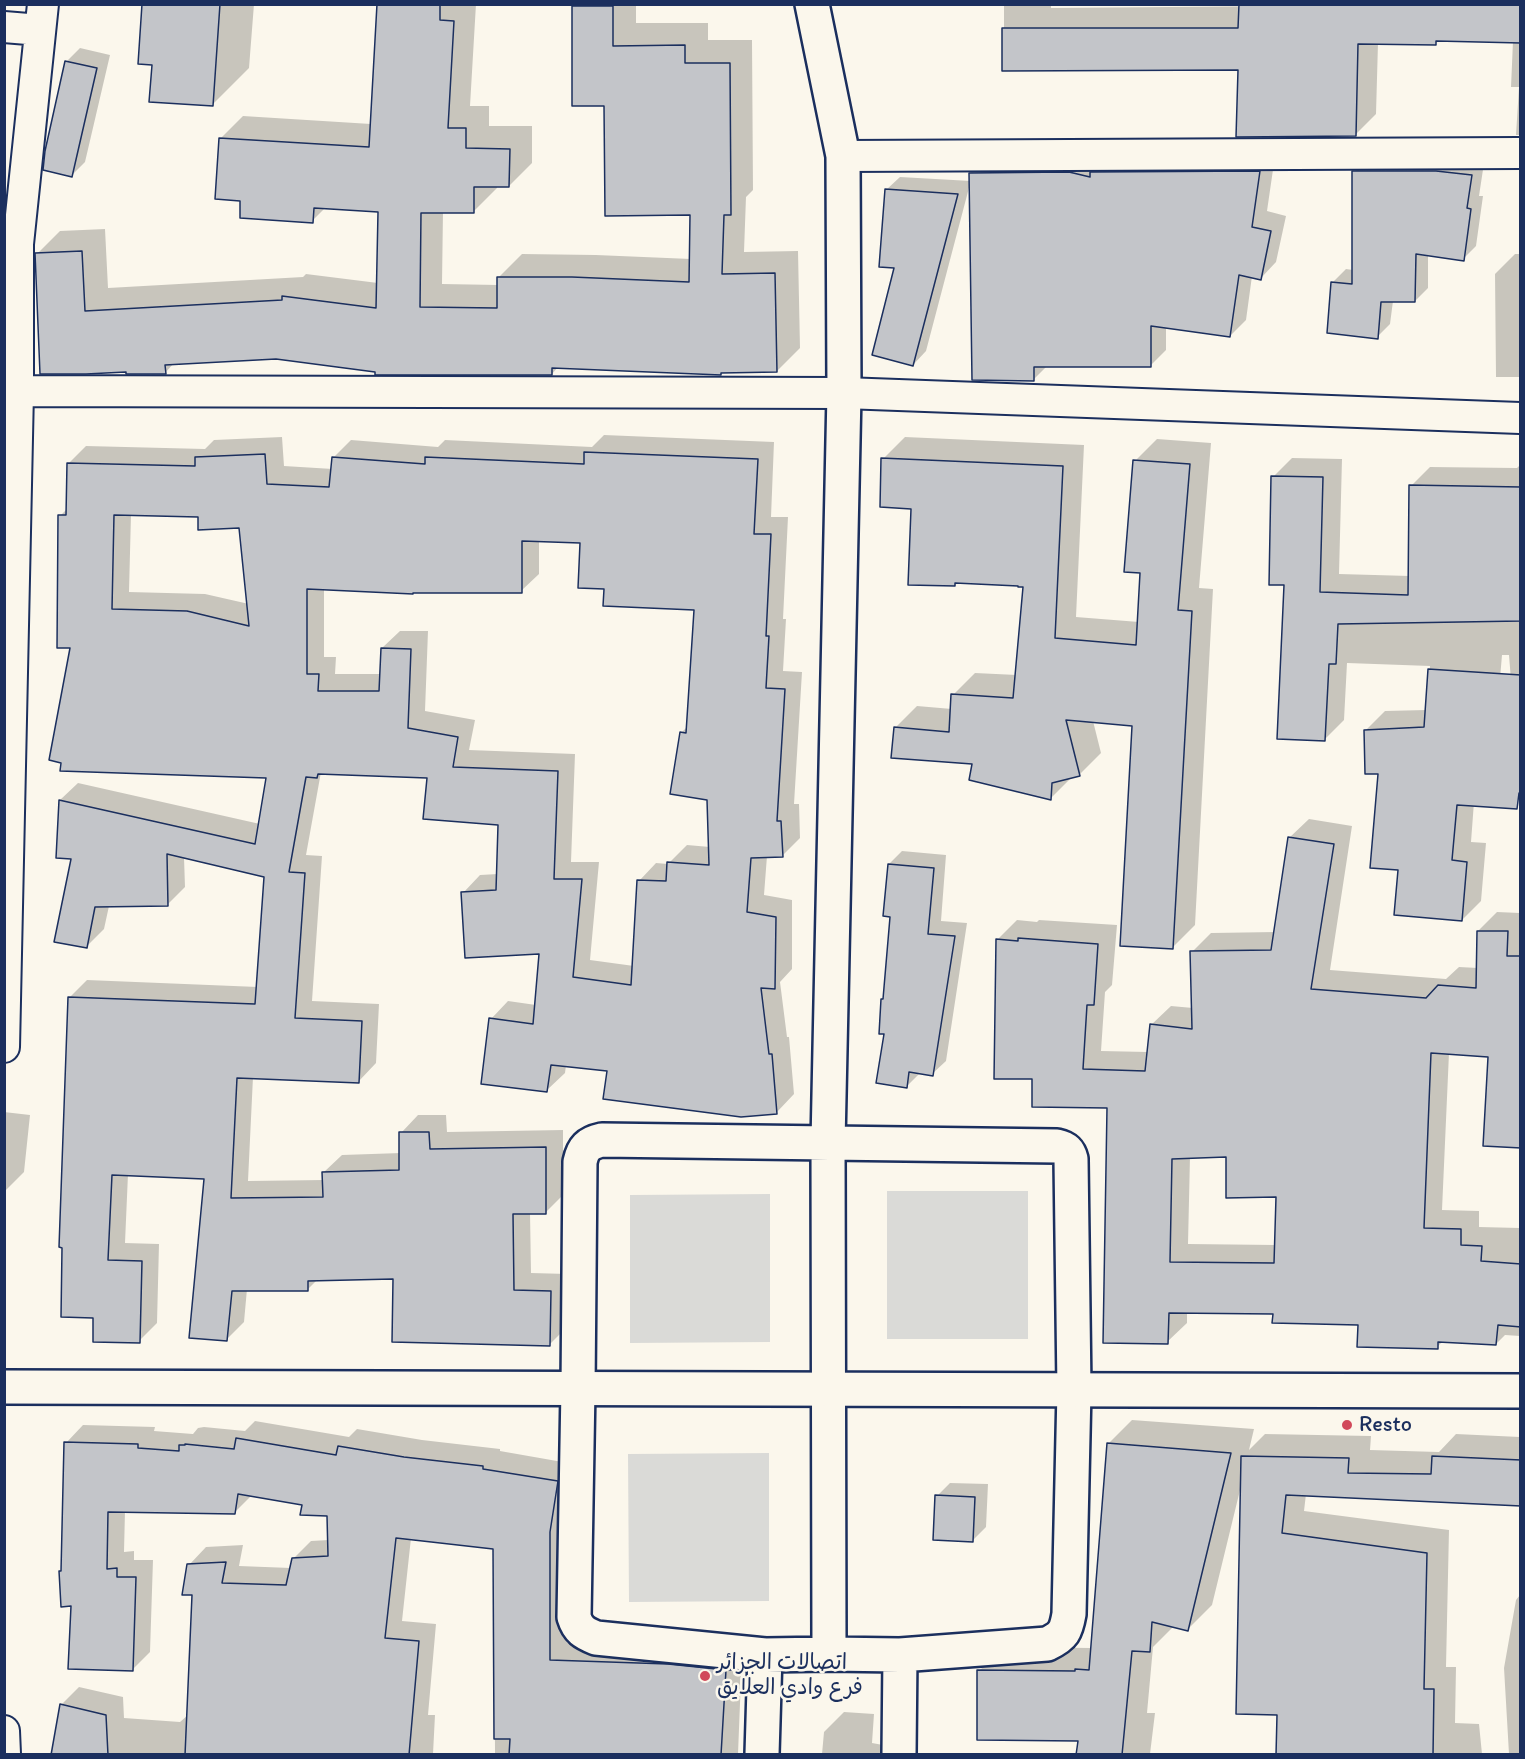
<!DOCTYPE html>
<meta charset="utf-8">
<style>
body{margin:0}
#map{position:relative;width:1525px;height:1759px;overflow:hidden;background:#fbf7ec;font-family:Itim,sans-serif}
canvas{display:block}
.frame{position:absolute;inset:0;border:6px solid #1b2f5e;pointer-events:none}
</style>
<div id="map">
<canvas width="1525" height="1759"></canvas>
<div class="frame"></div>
</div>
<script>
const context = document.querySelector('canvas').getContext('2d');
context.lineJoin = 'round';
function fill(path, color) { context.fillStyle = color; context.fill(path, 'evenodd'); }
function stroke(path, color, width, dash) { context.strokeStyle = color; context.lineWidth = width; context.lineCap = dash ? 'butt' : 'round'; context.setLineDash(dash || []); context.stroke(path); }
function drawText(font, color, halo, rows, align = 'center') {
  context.font = font + ' Itim,"Playpen Sans Arabic",sans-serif'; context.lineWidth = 5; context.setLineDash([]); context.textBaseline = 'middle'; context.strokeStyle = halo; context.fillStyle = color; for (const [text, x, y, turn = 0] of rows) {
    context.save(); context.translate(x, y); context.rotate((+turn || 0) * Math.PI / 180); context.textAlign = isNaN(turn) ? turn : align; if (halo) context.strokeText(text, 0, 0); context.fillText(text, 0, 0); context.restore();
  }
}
fill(new Path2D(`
 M887,1191H1028V1339H887Z
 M770,1194V1342L630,1343V1195Z
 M769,1453V1601L629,1602L628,1454Z`), '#dadad7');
fill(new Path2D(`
 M144,4H254L249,68L212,105L154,63Z
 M378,4H476L470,106H489V126H532V163L509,186H497V188L474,211H443L442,284L499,285V277L522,254L596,255L691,259L692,213L605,104L573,6L575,4H636V23H708V40H752L753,190L746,197L744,252L798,251L800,348L777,371L558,367L552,374L377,371L276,358L174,363L165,373H128L37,254L60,231L105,229L108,288L303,277L306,274L378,283L379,211L325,208L312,221L242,199L220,139L243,116L371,124Z
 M1004,4H1051V8L1520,4V135H1516L1519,87H1511L1513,41L1439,40L1435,44L1378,43L1376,114L1355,135L1239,69H1004Z
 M80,48L110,55L85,162L72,175L67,61Z
 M1275,156L1267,211L1286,216L1276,262L1261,278L1252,276L1246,320L1230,336L1166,327V350L1150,366H1047L1034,379L970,184L926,351L913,365L896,267L886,190L900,177L971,181L970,173L986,158Z
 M1367,159L1484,163L1479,196H1483L1476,246L1463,259L1428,254V288L1415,301H1393L1390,324L1377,337L1333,282L1346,269L1353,270L1354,172Z
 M1515,254H1520V377H1496L1495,274Z
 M604,435L774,442L771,517H788L783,619H786L783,671L802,672L794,804H799L800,838L782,856H767L764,895L792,900V969L780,982L787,1037H789L794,1094L777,1112L609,1070L566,1065L565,1073L547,1090L491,1019L508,1001L536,1005L541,952L463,893L480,875L498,874L500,823L429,777L321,772L306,855L322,856L312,1001L379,1004L376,1063L359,1081L253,1077L248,1181L324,1180V1172L342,1155L401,1153V1133L418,1115H446L447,1132L563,1130V1195L546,1212H530L531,1273L568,1274L567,1327L549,1345L395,1277L317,1280L307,1290L247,1289L244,1322L226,1340L206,1177L128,1174L125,1243L159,1244L157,1323L139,1341L95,1317L70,997L87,980L258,987L265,875L184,857L185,887L167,905L109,906L104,929L87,946L73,857L60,800L78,783L260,824L268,777L72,646L60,516L68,508V464L86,446L205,449L214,440L282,437L284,466L333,469V458L351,440L438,447L445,440L592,447ZM131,514L199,516L241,527L249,604L205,594L129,592ZM539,540L582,542L606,588L696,608L688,726L681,733L708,799L710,847L687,845L668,864L656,863L639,881L634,966L590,960L599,862H571L575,754L469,750L475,720L425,711L428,631H400L382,648L381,674H335L336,657H324V589L521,591L539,574Z
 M905,437L1084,445L1076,617L1139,622L1142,572L1135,461L1157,439L1211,443L1199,588L1213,589L1195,925L1173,947L1133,724L1093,721L1101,753L1079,775L1072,777L1051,798L895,728L917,706L952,709L953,695L975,673L1017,675L1025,586L957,582L955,585L913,507L883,459Z
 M1292,458L1342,459L1339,574L1410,576L1411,486L1430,467L1517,468L1520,465V795L1509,655H1502L1491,785L1474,802L1471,842L1486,843L1481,901L1462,920L1400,869L1379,772L1366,730L1385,711L1426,710L1430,666L1347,663L1344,720L1325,739L1285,583L1273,477Z
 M1309,819L1352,826L1330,970L1446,979L1459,967L1478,968V931L1497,912L1520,913V1147L1490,1056L1449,1053L1442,1210L1479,1211V1227L1520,1228V1336L1505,1335L1496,1344L1443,1341L1437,1347L1359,1324L1274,1313L1187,1312V1323L1167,1342L1109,1107L1034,1078L998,939L1017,920L1037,922L1039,920L1117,925L1112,985L1105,992L1101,1051L1148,1052L1151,1025L1171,1006L1193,1008L1192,952L1211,933L1275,932L1289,838ZM1227,1156L1278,1195L1276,1245L1188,1244L1190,1157Z
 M902,851L946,855L941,921L967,923L946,1061L932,1074L921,1072L907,1086L886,1033L882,999L884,997L892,915L889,864Z
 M4,1112L30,1115L24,1172L4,1192Z
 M1132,1420L1254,1429L1249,1450L1265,1434L1371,1436L1370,1450L1439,1452L1456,1434L1520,1437V1505L1306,1494L1304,1511L1449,1530L1446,1667H1456L1455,1723L1479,1724L1482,1754H1278L1279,1714L1241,1486L1212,1605L1188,1629L1173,1627L1153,1647L1147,1713H1155L1150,1754H1078L1079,1740L979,1671L1003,1647L1092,1648L1108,1444Z
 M255,1421L349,1437L357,1429L422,1440L500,1449V1451L574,1464L567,1513V1643L686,1647L742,1653L738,1754H495L494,1547L411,1538L402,1621L436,1624L428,1715H435L433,1754H52L62,1704L79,1687L123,1697L124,1718L180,1722L188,1715L193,1593L189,1565L206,1547L243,1545L239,1566L291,1568L293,1559L311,1541L329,1540L328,1514L304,1504L252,1495L234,1513L125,1511L124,1552L134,1551V1560H153L150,1652L133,1669L73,1604L62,1570L66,1443L83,1425L155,1427L154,1431L193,1434L198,1428L204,1427L245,1431Z
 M950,1483L988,1484L986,1527L973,1540L937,1496Z
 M1520,1595V1754H1509L1504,1668L1516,1600Z
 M844,1712L874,1714L872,1743L894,1747V1754H822L824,1732Z`), '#0003');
const building = new Path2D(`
 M142,4H220L213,106L149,102L152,65L138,64Z
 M377,4H440V20L454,21L448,128H466V148L510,149L509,187H474V213H421L420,307L497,308V277H572L689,282L690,215L605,216L604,106H572V6H613V46L685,45V63H730L731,215H724L722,274L775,273L777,372L721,373V375L552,368V375H375V372L276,359L165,365L166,374H126V372L86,374H40L35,253L82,251L85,311L282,300V296L376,308L378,212L314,208L313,223L240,218V201L215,199L219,138L369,147Z
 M1239,4H1521V43L1436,41V45L1358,44L1356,136L1236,137L1238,70L1002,71V28H1238Z
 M65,61L97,68L72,177L43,170L45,151Z
 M1260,171L1252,227L1271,231L1261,280L1239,275L1230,337L1151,326V367H1034V381L972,380L969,173L1069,172L1090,177V172Z
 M1352,171H1436L1472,175L1467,208L1471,209L1464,261L1416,254L1415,302H1381L1378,339L1327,333L1331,282L1352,284Z
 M885,189L958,194L913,366L872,355L894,268L879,267Z
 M584,452L758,459L754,534H771L766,636H769L766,688L785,689L777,821H781L783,857L751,858L747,912L776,917L775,989L761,988L769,1054H772L777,1114L741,1117L603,1099L607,1071L551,1065L547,1092L481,1084L489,1018L533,1024L539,954L465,958L461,892L496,890L498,825L423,819L427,778L318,774L317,778L306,777L289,872L305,873L295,1018L362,1021L359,1083L237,1078L231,1198L323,1197L322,1172L399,1170V1132H429L430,1149L546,1147V1214H513L514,1290L551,1291L550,1346L392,1342L393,1279L308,1281V1291H232L227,1341L189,1338L204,1179L112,1175L108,1260L142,1261L140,1343L93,1342V1318L61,1317L62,1248L59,1247L68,997L255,1004L264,877L167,854L168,906L95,907L87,948L54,942L71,859L56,858L59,800L255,844L266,778L60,771L61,763L49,760L70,648H57L58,515H66L67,463L195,466V457L265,454L267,484L329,487L332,457L425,464V457L584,464ZM114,515L198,517V530L239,528L249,626L187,611L112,609ZM522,541L580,543L578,588L604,589L603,606L694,610L686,733L680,732L670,794L707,800L709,865L667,862L666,881L637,880L631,985L573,977L582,879H554L558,771L453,767L458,737L408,728L411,649L381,648L379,691H318L319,674H307V589L413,594V593H522Z
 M881,458L1063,466L1055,638L1136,645L1140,573L1124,572L1133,460L1190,464L1178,610L1192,611L1173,949L1120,946L1132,726L1066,720L1080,776L1052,783L1051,800L969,780L972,764L891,758L894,727L949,732L951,694L1013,698L1023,587H1018V586L955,583V586L908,585L911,509L880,507Z
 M1271,476L1323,477L1320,592L1408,595L1409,485L1521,487V621L1338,624L1336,664H1329L1325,741L1277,739L1284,585H1269Z
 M1428,669L1521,675V793H1519L1517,809L1457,805L1452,860L1467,862L1462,921L1394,915L1398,870L1370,868L1378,774H1365L1364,730L1424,727Z
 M1288,837L1334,844L1311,989L1426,998L1438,985L1476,988L1477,931H1508L1507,956H1521V1148L1483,1146L1488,1057L1431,1053L1424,1228L1461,1229V1245L1482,1246L1481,1261L1521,1264V1327L1498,1325L1496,1345L1438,1342V1349L1357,1347L1358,1325L1272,1323L1273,1314L1169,1313L1168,1344L1103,1343L1107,1108L1032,1107V1079H994L996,939L1018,941V938L1098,944L1094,1005H1087L1083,1069L1145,1071L1150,1024L1192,1029L1190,951L1271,950ZM1226,1157V1198L1276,1197L1274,1263L1170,1262L1172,1159Z
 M888,864L934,868L928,934L955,936L933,1076L909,1072L907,1088L876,1083L884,1034H879L881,999H883L890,917L883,916Z
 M236,1438L336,1455L338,1446L404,1457L483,1466V1469L558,1481L550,1532V1660L668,1664L726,1670L721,1755H509L510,1739H494L493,1549L396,1538L385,1638L419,1641L409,1755H185L192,1595H182L187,1564L226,1562L222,1583L286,1585L292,1558L328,1556L327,1516L300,1515L302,1505L238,1494L235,1514L108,1512L107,1569L117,1568V1577H136L133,1671L68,1669L71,1606L61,1607L59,1571H61L64,1442L138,1444V1448L179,1451V1445H185V1444L234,1449Z
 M1107,1443L1231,1453L1188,1631L1152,1622L1150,1652L1132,1651L1122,1755H1076L1078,1741L977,1740V1670L1075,1671V1669L1089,1670Z
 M1241,1456L1349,1458L1348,1473L1431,1474L1432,1456L1521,1460V1506L1286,1495L1282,1533L1427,1553L1424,1689H1434L1433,1755H1276L1277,1715L1236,1714Z
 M935,1495L975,1497L973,1542L933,1540Z
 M60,1704L106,1715L108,1755H51Z`);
fill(building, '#c3c5c9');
stroke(building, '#1b2f5e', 1.5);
const street = new Path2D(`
 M4,27L40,30
 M843,156L1520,153
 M18,391V244L43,4
 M4,1047L18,391L844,393L1520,418
 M4,1731L5,1754`);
const secondary = new Path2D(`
 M812,4L843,156L844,393L828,1142L829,1654
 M765,1655L596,1638C584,1633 578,1630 574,1617L578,1388L580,1162C583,1148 588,1143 602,1140L1057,1146C1066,1148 1069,1151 1071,1159L1074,1390L1069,1614C1066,1631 1064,1636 1047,1644L900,1655
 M762,1754L765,1655L829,1654L900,1655L899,1754`);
const primary = new Path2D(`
 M4,1387L1520,1391`);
stroke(street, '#1b2f5e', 34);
stroke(secondary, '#1b2f5e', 38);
stroke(primary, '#1b2f5e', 38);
stroke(street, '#fbf7ec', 30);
stroke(secondary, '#fbf7ec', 33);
stroke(primary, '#fbf7ec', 33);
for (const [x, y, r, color] of [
 [1347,1425,6,"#d1495b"],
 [705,1676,6,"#d1495b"]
]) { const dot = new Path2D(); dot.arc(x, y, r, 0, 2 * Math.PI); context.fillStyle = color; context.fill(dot); stroke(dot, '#fbf7ec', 2); }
drawText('22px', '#1b2f5e', '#fbf7ec', [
 ["Resto",1359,1425],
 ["اتصالات الجزائر",717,1663],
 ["فرع وادي العلايق",717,1688]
], 'left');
</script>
